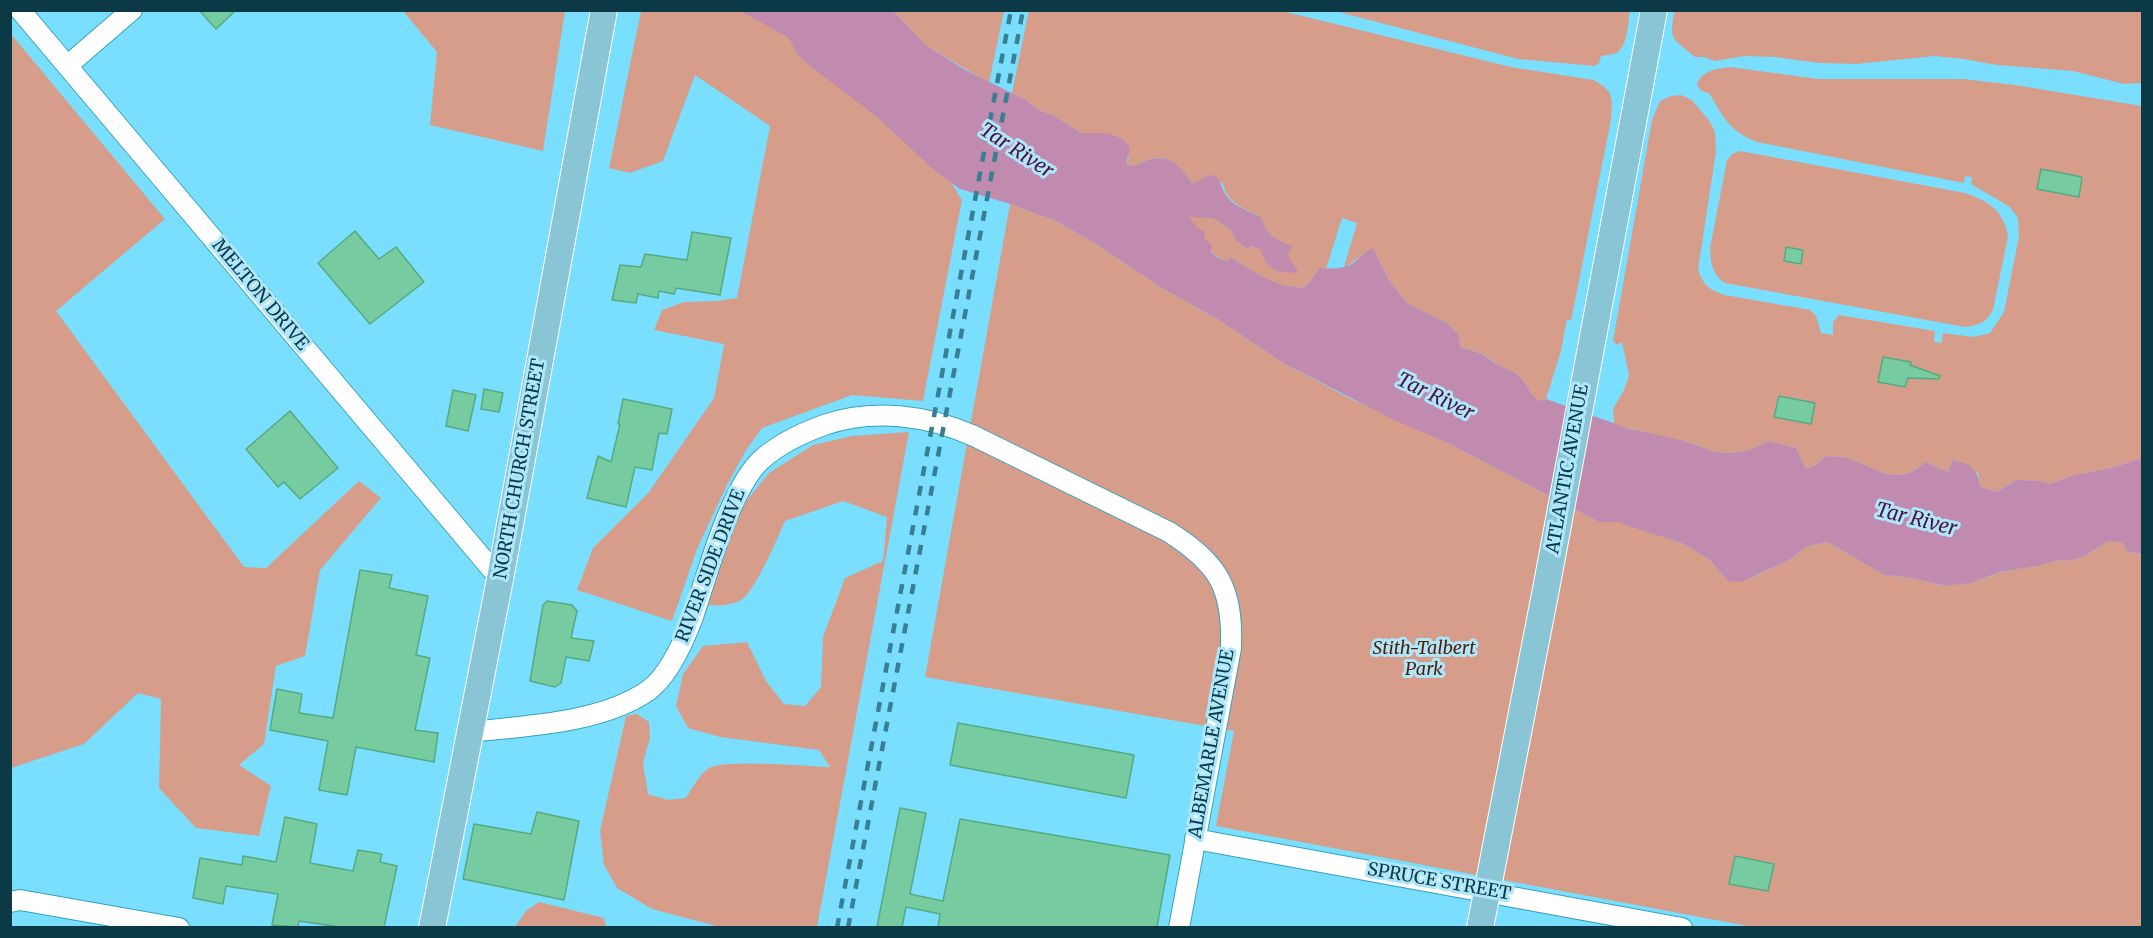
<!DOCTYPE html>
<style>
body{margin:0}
#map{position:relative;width:2153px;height:938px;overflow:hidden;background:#7adffe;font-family:Merriweather,serif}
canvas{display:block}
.frame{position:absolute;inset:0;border:12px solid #0b3a46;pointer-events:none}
</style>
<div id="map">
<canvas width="2153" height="938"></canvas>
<div class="frame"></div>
</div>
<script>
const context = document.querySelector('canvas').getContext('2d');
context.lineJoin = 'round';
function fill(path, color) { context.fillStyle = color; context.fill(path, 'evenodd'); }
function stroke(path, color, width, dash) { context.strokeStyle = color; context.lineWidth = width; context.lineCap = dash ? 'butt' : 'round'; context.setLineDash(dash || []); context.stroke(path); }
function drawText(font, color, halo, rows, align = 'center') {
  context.font = font + ' Merriweather,serif'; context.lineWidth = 6; context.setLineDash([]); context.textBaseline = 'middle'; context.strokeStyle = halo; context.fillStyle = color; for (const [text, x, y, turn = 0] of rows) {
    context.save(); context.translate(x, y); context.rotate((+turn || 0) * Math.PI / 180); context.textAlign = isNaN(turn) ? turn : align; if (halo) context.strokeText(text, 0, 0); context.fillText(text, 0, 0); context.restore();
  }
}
fill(new Path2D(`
 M1029,10L1282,11L1511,67L1593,80C1614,90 1613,99 1611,120L1571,321L1567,319L1561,351L1546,399L1539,401C1529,394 1527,383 1518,375C1513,371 1506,369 1500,366C1483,355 1483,352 1461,348L1458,334L1447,323L1407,303L1390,282L1373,248C1362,253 1355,262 1344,267L1357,223L1342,218L1326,269L1319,268L1311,281L1303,288C1296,286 1290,287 1283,286C1271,283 1242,265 1231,257L1227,261C1210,255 1212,250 1203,237C1199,229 1192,224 1188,216L1213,218L1231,230L1236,241L1248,249L1252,246L1288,255L1291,246C1276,240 1265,234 1261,217C1245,208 1227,204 1223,184L1209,175L1192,184C1177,158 1161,151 1134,166L1126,164L1129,157L1109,133H1081L1053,115L1038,110L1026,100L1012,93Z
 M1675,10L2142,11V83L2124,84L2073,71L1997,65L1963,59L1935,56L1856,64L1819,63L1775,57L1745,56L1715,61L1704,57H1695C1673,38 1668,41 1675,10Z
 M403,11H565L543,151L430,125L437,52Z
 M641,11H756L932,152L962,200L923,401L852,395L762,428L745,452L727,485L697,549L672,621L577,590L593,548L649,492L714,398L724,344L654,330L662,310L684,302L715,301L737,298L770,126L695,75L663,161L630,173L609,168Z
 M893,11H1004L989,83L927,46Z
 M1335,11H1630C1628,22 1628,47 1616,53C1612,55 1605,55 1601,56L1599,63L1595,66L1518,59Z
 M11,34L165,219L56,311L244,567L266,568L359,481L381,498L320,570L305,656L276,666L264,744L239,765L271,786L259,836L196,828L159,788L161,699L138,693L84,744L11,768Z
 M1730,67L1818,79H1963L2015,85L2142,106V458L2115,467L2071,476L2050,484L2039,481L2016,480L1997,492L1981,487L1978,473L1952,460L1948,472L1925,462C1898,488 1878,469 1850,459C1843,456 1834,457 1826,456L1816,465L1806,469L1796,448L1768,441L1750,450L1733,453L1715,452L1682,440L1663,438L1614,424L1613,409L1624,390L1629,375L1622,342L1617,345L1613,341L1652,120L1660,101L1671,96L1681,95L1692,100L1710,122L1715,132L1716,152L1698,269C1703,285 1709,290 1725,295L1810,310L1816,316L1821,333L1833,335V322L1839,315L1935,331L1934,342L1941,343L1943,333L1974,337L1990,333L2004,312L2019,236L2018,218L2010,207L1971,184L1972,177L1965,176L1964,183L1757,142C1728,130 1724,118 1709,93L1701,91L1697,84C1703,70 1716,69 1730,67Z
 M1740,151L1965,193C1988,201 2004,210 2008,237L1993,310C1986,323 1979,325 1965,327L1725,283C1712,274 1711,264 1710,248L1727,160L1732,154Z
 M1010,204L1056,221L1096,244L1162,288L1219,320L1285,364L1347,397L1448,443L1599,522L1617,521L1684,544L1710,560L1728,581L1753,577L1789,560L1808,546L1828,542L1884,575L1907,577L1946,586L1971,583L2001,572L2038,566L2055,561L2072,560L2083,557L2108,541L2123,543L2128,552L2142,554V927H1753L1216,826L1234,731L925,677Z
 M909,432L817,927H720L652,909L617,888L604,865L600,831L626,716L637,714L649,722L650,738L643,763L648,794L668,800L686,798C692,789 699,774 709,768C726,759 806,766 830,767L819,750L720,737L688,728L676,706L683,674L703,646L747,642L766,681L784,704L805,706L821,687L823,637L845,578L883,561L887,517L843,501L785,521C778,537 755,592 741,600C730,606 716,606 704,605L739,510L769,473L813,445L852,436Z
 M539,902L604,918L606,927H515L526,911Z`), '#d69e8a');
fill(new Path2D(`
 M740,11H893L927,46L967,71L1026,100L1038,110L1053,115L1081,133H1109L1124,140L1130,148L1126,164L1134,166C1162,151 1177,158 1192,184L1209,175L1216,176C1221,182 1221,187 1225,193C1231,206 1250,211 1261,217C1265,234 1276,240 1292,246L1288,255L1298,272C1280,275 1265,269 1261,250L1252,246L1248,249L1236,241L1231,230L1213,218L1189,217L1197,228L1205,232L1204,238L1212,245L1211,252L1218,258L1227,261L1231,257C1242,265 1271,283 1283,285C1290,287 1296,286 1303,288L1311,281L1319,268C1329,269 1345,269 1353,263C1360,258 1364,252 1373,248L1390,282L1407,303L1447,323L1458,334L1461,348C1483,352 1483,356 1500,366C1506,369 1513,371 1518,375C1527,383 1529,394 1539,401L1546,399L1630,429L1682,440L1715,452L1733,453L1750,450L1768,441L1796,448L1806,469L1816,465L1826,456C1834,457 1843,456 1850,459C1878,469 1898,488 1925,462L1948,472L1952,460C1972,464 1976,467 1981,487L1997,492L2016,480L2039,481L2050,484L2071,476L2115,467L2142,458V554L2128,552L2123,543L2108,541L2083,557L2072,560L2055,561L2038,566L2000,572L1971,583L1946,586L1907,577L1884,575L1828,542L1808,546L1789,560L1741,582L1728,581L1710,560L1684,544L1617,522H1599L1448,443L1392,419L1285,364L1219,320L1162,288L1096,244L1056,221L1010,204L960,189L934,170L877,117L809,65L797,54L789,38Z`), '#c08bae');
const building = new Path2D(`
 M199,10H236L216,29Z
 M2041,169L2082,177L2079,197L2037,189Z
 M355,231L379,259L396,247L424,282L370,324L318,263Z
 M692,232L731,238L720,295L676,288L674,294L659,291L658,298L638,294L636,303L612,300L620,265L641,267L645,254L687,260Z
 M1786,247L1803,250L1801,264L1784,261Z
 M1883,357L1911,362L1910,365L1940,376L1939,379L1908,378L1905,387L1878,382Z
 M484,389L503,393L499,412L481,409Z
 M453,390L476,395L468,431L446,426Z
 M1779,396L1815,403L1811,424L1774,417Z
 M623,399L672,409L667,434L659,433L652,470L635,467L626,507L587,498L598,456L611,462L620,424H618Z
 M290,411L338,468L300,499L284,482L278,487L246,449Z
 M360,570L392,575L389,588L428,596L416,655L430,658L415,730L438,733L434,762L356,747L347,795L319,790L328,741L270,730L277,689L302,694L299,713L333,718Z
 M547,601L572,605L577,611L571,638L594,641L589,661L566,657L561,683L555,687L530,681L543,605Z
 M958,723L1134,755L1126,798L950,765Z
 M900,808L926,813L910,894L943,901L960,819L1170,855L1157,927H938L940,914L906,907L902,927H877Z
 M537,812L579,821L564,900L463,879L474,824L531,834Z
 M285,817L317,824L310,863L353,871L358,850L382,854L380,862L397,866L384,927H340L299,921L298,927L272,925L278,894L226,886L223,904L193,898L200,858L242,865L243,856L276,862Z
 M1735,856L1774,864L1768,891L1729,884Z`);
fill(building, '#77cba0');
stroke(building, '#56aa80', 1.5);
const minor = new Path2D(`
 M20,10L500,579
 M67,66L132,10
 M470,732C525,726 603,723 649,690C670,674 684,641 693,617C707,575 730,489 761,460C779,444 802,433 824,425C873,408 927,415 974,436L1169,532C1219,564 1233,588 1231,648L1179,928
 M1195,839L1682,928
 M10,902L20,900L179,928`);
const major = new Path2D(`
 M432,928L500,579L604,10
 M1480,928L1546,589L1654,10`);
stroke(minor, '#36a2bf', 22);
stroke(major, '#fff', 28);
stroke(minor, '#fff', 20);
stroke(major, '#8ac5d6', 26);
stroke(new Path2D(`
 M837,928L1011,10
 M848,928L1023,10`), '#397f93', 4.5, [10, 10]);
drawText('18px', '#0b3a46', '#aee7f9', [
 ["MELTON DRIVE",260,295,50],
 ["NORTH CHURCH STREET",520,469,-80],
 ["ATLANTIC AVENUE",1568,469,-80],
 ["RIVER SIDE DRIVE",711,566,-69],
 ["ALBEMARLE AVENUE",1212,744,-80],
 ["SPRUCE STREET",1439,882,10]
]);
drawText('italic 18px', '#551d08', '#aee7f9', [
 ["Stith-Talbert",1424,649],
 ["Park",1424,670]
]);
drawText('italic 20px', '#511141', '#aee7f9', [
 ["Tar River",1016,151,33],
 ["Tar River",1435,397,26],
 ["Tar River",1916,520,14]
]);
</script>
